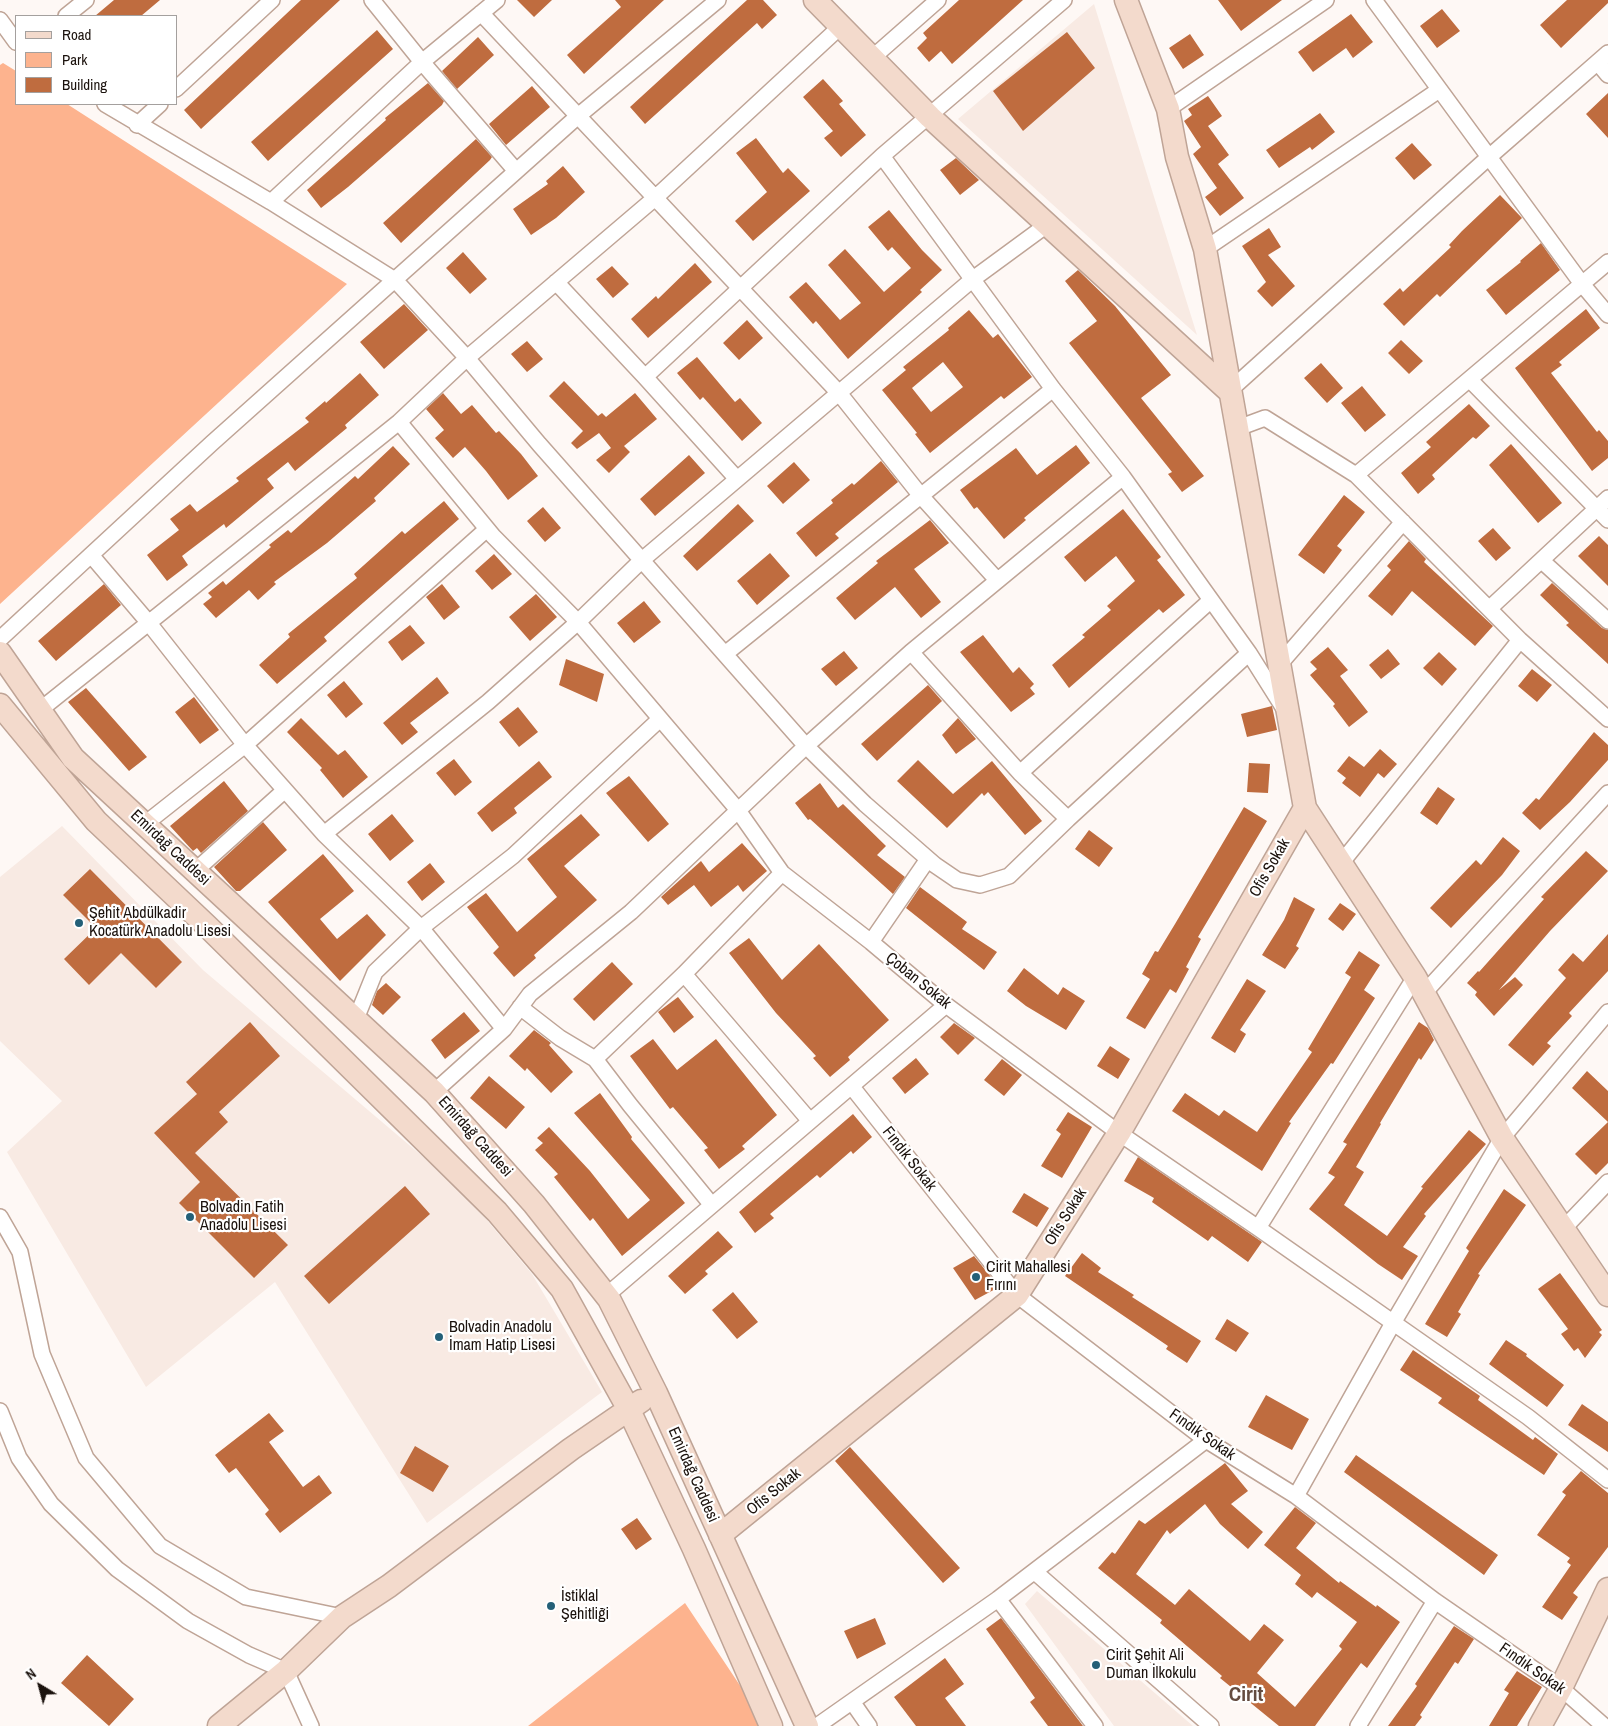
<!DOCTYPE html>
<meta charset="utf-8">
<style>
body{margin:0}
#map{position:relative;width:1608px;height:1726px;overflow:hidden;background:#fef8f5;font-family:"Archivo Narrow",sans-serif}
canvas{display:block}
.legend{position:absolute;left:15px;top:15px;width:162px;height:90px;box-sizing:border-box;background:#fff;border:1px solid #a4a09e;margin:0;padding:6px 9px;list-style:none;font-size:15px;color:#1b120d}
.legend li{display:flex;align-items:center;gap:10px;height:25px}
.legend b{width:25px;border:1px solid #a4a09e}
.north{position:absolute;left:15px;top:1661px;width:50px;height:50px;-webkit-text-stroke:4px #fff;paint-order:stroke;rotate:323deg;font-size:14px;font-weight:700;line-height:20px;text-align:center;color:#1b120d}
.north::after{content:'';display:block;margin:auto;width:18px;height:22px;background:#1b120d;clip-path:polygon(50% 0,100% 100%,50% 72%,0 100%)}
</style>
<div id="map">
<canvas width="1608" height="1726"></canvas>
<ul class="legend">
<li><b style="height:6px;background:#f3dacc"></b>Road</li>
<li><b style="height:14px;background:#fdb38e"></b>Park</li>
<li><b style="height:14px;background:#bf6c3f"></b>Building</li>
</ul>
<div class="north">N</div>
</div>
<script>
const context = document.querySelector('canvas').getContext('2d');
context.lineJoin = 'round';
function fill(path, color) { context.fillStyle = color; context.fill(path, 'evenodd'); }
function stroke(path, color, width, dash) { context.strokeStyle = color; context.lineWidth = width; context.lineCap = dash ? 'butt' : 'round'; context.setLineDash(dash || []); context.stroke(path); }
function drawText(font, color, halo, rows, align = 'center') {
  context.font = font + ' "Archivo Narrow",sans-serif'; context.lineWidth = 4.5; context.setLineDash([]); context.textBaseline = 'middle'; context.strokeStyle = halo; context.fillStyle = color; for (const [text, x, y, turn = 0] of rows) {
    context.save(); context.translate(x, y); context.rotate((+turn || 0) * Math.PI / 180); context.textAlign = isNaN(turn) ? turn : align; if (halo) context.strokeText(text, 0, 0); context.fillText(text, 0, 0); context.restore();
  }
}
fill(new Path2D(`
 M1094,4L1197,335L958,119Z
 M62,826L203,970L461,1189L532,1274L602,1392L427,1523L275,1282L146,1387L7,1152L62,1101L0,1041V877Z
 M1037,1591L1193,1726H1114L1025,1604Z`), '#f8eae3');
fill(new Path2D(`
 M3,63L16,71V104H67L347,284L0,604V65Z
 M685,1603L767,1726H528Z`), '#fdb38e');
fill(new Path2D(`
 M114,0H160L141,16H95Z
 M301,0H340L201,129L184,110Z
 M517,0H552L534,17Z
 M615,0H664L584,74L567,55L621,7Z
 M747,0H763L777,15L762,29L757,23L645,124L630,107Z
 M959,0H1023L952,64L941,51L929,62L917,48L927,38L923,33Z
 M1218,0H1282L1241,31Z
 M1567,0H1608V3L1561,48L1540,25Z
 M1442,9L1460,31L1437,48L1420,26Z
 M1351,14L1373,42L1353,58L1346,48L1313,72L1298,52Z
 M377,30L393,49L268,161L251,142Z
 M1067,32L1095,68L1023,131L993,91Z
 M1190,34L1204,55L1183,69L1169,48Z
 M478,37L494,55L457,89L442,71Z
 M823,79L843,101L839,104L866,135L841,157L824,138L833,131L803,97Z
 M428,83L444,101L442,105L348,187L321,208L307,190L386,120L385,118Z
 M532,86L550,107L506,145L489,124Z
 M1608,93V138L1586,114Z
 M1208,96L1222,116L1208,126L1229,155L1218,164L1244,198L1220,216L1205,197L1217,188L1193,154L1201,147L1184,121L1192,115L1188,109Z
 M1320,113L1335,132L1312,150L1310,147L1279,168L1266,150Z
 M756,138L783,173L788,168L810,191L753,241L735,221L767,192L736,153Z
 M476,139L492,157L490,160L401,243L383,223Z
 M1412,143L1432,165L1414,180L1395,158Z
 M956,158L979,180L960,195L940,170Z
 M563,166L585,192L556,218L531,235L513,209L548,184L546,181Z
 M1500,195L1522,218L1440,297L1437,294L1404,326L1383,304L1400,288L1403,292L1451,247L1449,245L1462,231Z
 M889,210L922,250L942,270L920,290L922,292L848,359L816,321L813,324L789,297L806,282L840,320L861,303L828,265L845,249L884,292L911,268L892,247L888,251L868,227Z
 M1269,228L1281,247L1268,255L1295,286L1272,307L1257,291L1266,282L1242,246Z
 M1541,243L1560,270L1506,315L1486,290L1521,262L1520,261Z
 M463,252L487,279L470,294L446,268Z
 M695,263L712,282L648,338L631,319L656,296L658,299Z
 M612,266L629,284L613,298L596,279Z
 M1078,270L1115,306L1171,375L1141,398L1204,476L1182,492L1168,474L1172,472L1069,343L1097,321L1065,281Z
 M404,304L428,330L384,369L360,342Z
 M1586,309L1600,328L1559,362L1562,365L1551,373L1597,432L1599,430L1608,441V458L1592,471L1515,368Z
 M969,310L993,338L998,334L1032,377L1004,399L1001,396L930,453L915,434L917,433L882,390L906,370L903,367L949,330L948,328ZM943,362L963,387L931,412L912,388Z
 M747,320L763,338L739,360L723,343Z
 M1401,340L1423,361L1409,374L1388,353Z
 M527,341L543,359L527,372L511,354Z
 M697,357L735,402L740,398L762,423L742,441L703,397L700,400L677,373Z
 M1321,363L1343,388L1327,403L1304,378Z
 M360,373L379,395L345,425L347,428L295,471L288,462L267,479L274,488L226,528L224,524L182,556L188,565L167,581L147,555L179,530L170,519L190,504L197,512L239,481L236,478L309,422L305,418L325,401L326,403Z
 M564,381L598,416L602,413L606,417L635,393L657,419L624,446L630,452L609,473L596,460L611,448L599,433L577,449L571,443L583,431L549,396Z
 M1362,386L1386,415L1365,432L1341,403Z
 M443,393L461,414L472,405L496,433L499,431L521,454L538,476L508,500L486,471L465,447L453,458L435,438L444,430L426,409Z
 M1469,404L1490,426L1476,439L1473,437L1432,475L1435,479L1418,494L1401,473L1431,447L1426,442Z
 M1511,444L1562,503L1538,523L1489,465Z
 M1076,445L1090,463L1024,518L1026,520L1004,539L977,507L974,509L960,490L1016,448L1037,475Z
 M393,446L410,464L374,498L376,501L327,543L274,582L276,584L258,600L249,590L216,618L203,604L212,597L208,593L223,581L226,585L271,547L269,545L288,530L291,533L355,476L358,479Z
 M689,455L705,473L655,516L640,499Z
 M881,461L898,482L835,534L839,538L816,557L796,533L833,503L831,500L852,483L854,485Z
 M794,462L810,480L783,504L767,486Z
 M1344,495L1365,512L1337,546L1342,550L1324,574L1298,555Z
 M444,501L459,519L324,637L327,641L277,684L259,665L290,637L288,634L357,578L354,574L402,531L405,534Z
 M738,504L754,521L697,571L683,556Z
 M543,507L561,528L545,542L527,521Z
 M1123,509L1161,557L1157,560L1185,595L1163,613L1159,609L1069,688L1052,665L1085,637L1082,635L1111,610L1107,606L1135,581L1116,556L1085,582L1064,557Z
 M930,520L949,543L914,569L941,602L921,618L895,587L855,620L836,598L878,563L876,561Z
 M1493,528L1511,548L1496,561L1478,541Z
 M1599,536L1608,545V586L1578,556Z
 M1409,541L1426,559L1424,562L1493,626L1475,646L1412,591L1392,616L1368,596L1391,570L1387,566Z
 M770,553L790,576L757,605L737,581Z
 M494,554L512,574L492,590L475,571Z
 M1552,583L1602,628L1608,630V664L1566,625L1569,623L1540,595Z
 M104,584L121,605L56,661L38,641Z
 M442,584L460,607L444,620L426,597Z
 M536,594L557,617L530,641L509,617Z
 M644,601L661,622L634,643L617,623Z
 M410,625L425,643L402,661L388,642Z
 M983,635L1013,673L1019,667L1034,684L1030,688L1035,694L1011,712L960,652Z
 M1328,647L1348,670L1340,676L1368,712L1349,727L1333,706L1335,704L1310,675L1317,669L1310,662Z
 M1388,649L1400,664L1381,679L1369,665Z
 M844,651L858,668L836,686L821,669Z
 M1439,652L1457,669L1442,686L1423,668Z
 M566,659L604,674L597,702L559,685Z
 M1532,669L1552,685L1537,702L1518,686Z
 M437,677L449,693L410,723L418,732L402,745L383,723Z
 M344,681L363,704L346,718L327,695Z
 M928,685L942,701L877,761L861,744Z
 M86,688L147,757L129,771L68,702Z
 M194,697L219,730L200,744L175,712Z
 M1272,706L1277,730L1247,737L1241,714Z
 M518,707L538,732L519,747L499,722Z
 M301,718L338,755L345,750L368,777L343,798L320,770L322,768L287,732Z
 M958,718L976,739L956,754L942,735Z
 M1594,732L1608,745V760L1570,802L1540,830L1522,813L1536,798L1539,800Z
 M1380,749L1397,764L1384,778L1378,773L1360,797L1342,783L1346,778L1337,771L1349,756L1364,767Z
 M454,759L472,782L455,796L436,773Z
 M918,760L953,794L992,761L1042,821L1025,835L988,792L984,796L982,793L947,828L897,781Z
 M539,761L552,777L514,808L517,813L492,832L477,813Z
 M1249,763L1270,764L1268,793L1247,792Z
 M629,776L669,824L648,842L606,793Z
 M224,781L248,811L201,853L197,848L193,851L170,826Z
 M820,783L838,808L843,804L886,846L877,855L905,877L893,894L810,819L808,820L795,803Z
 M1438,787L1455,799L1437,825L1420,813Z
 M1244,807L1267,821L1198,937L1201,939L1186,967L1189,969L1176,993L1170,989L1145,1029L1126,1018L1150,979L1142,974L1155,951L1158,952L1175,924Z
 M392,814L414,841L390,861L368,834Z
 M581,814L600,835L564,866L597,900L534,955L536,958L514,977L493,953L499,947L467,907L486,893L517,932L557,897L527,859Z
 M263,822L287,850L240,891H236L214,867Z
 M1089,830L1113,848L1099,867L1075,849Z
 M1503,837L1520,851L1502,875L1451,928L1430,908L1476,860L1481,865Z
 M742,843L767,871L743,892L738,885L711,907L694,885L668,905L661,897L701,861L709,872Z
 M1586,851L1608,871L1550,931L1499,990L1515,977L1523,985L1494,1016L1475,995L1477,992L1467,983L1478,971L1479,972L1544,899L1541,897Z
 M323,854L354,891L320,919L337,939L367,914L386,935L340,981L268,902Z
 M430,863L445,882L422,901L407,882Z
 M90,869L182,962L156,988L121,953L89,985L64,959L96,928L63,895Z
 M920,887L967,922L962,929L997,952L984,970L906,908Z
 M1294,897L1315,909L1296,946L1299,948L1285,969L1262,955L1284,920Z
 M1340,903L1356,914L1343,931L1328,919Z
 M1608,934V971L1569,1013L1572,1016L1547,1043L1551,1046L1533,1066L1508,1045L1566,978L1558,970L1573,953L1583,962Z
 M749,938L782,980L819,944L889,1020L848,1057L850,1060L830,1077L813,1058L816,1056L776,1013L729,953Z
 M1359,951L1380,965L1364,990L1375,998L1333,1064L1331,1063L1289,1122L1291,1123L1262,1171L1172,1111L1185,1093L1219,1116L1224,1110L1257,1132L1312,1052L1308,1049L1351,977L1345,973Z
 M612,962L633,984L594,1021L573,999Z
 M1024,968L1058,995L1063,987L1085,1001L1066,1030L1026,1006L1007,991Z
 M1247,979L1266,991L1240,1030L1246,1034L1235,1053L1211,1038Z
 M386,983L401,997L383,1015L372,1005L377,991Z
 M678,997L694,1017L674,1033L658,1012Z
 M464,1012L480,1031L445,1059L431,1040Z
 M250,1022L280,1056L219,1112L228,1122L195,1153L288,1245L254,1278L179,1203L200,1182L154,1133L197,1094L186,1082Z
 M1419,1022L1428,1028L1434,1040L1421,1060L1419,1058L1380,1123L1381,1124L1356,1167L1364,1172L1344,1205L1387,1236L1423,1188L1421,1187L1469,1130L1486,1144L1424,1214L1426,1216L1403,1247L1418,1256L1402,1280L1378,1264L1309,1209L1335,1177L1328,1173L1347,1144L1343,1142Z
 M954,1023L975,1038L958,1055L940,1037Z
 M534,1030L551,1043L549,1045L573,1072L551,1093L527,1068L525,1071L509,1056Z
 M653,1039L677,1070L716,1039L777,1115L742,1146L745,1149L719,1169L704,1150L708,1148L673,1107L670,1109L630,1056Z
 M1110,1046L1130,1059L1118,1079L1097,1066Z
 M916,1058L929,1074L905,1094L892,1078Z
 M1002,1059L1022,1075L1004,1096L984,1080Z
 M1587,1071L1608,1091V1163L1596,1175L1575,1154L1608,1122L1572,1088Z
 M489,1076L525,1107L506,1129L470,1098Z
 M600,1093L632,1137L631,1139L685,1203L622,1256L593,1218L590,1221L554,1177L558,1174L535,1150L543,1143L537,1138L549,1127L590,1171L628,1219L650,1200L574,1113Z
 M1068,1112L1092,1127L1062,1178L1041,1166L1061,1134L1056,1130Z
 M853,1114L872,1137L853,1154L851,1151L820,1178L817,1175L770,1214L774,1218L755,1233L739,1212Z
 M1138,1157L1262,1242L1248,1262L1212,1236L1208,1241L1152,1202L1154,1198L1124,1181Z
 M405,1186L430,1214L329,1304L304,1276Z
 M1504,1189L1526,1205L1478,1274L1480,1275L1458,1312L1461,1314L1447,1337L1425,1324L1469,1251L1466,1248Z
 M1024,1193L1049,1208L1037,1227L1012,1212Z
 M718,1231L733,1247L705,1271L708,1274L685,1294L668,1276Z
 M1082,1253L1101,1268L1098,1272L1134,1295L1132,1297L1201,1341L1187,1363L1166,1349L1168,1346L1065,1276Z
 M974,1256L999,1287L975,1300L953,1268Z
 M1560,1273L1602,1330L1599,1332L1602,1335L1585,1358L1578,1348L1574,1351L1561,1334L1568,1329L1538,1289Z
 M733,1292L758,1322L737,1339L712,1310Z
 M1227,1319L1249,1333L1236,1352L1215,1339Z
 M1506,1340L1527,1354L1526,1356L1564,1385L1547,1407L1489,1364Z
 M1413,1350L1480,1396L1478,1400L1533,1440L1535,1437L1558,1454L1544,1475L1438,1403L1442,1398L1400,1370Z
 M1266,1395L1309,1419L1292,1450L1248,1427Z
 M1582,1404L1608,1422V1452L1568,1425Z
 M269,1413L284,1431L269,1442L303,1487L319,1475L332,1493L280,1533L265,1514L269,1510L236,1468L229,1473L215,1455Z
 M415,1446L449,1466L433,1492L400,1473Z
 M850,1447L960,1568L943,1583L835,1461Z
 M1356,1455L1498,1555L1484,1575L1344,1472Z
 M1225,1463L1248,1491L1231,1504L1263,1532L1248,1549L1220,1524L1205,1504L1170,1534L1167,1530L1136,1574L1175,1605L1189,1589L1250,1641L1264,1624L1284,1640L1257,1673L1295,1707L1342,1649L1339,1646L1357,1622L1317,1592L1312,1598L1295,1584L1301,1575L1264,1545L1295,1507L1316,1523L1296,1548L1339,1583L1340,1581L1376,1607L1377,1605L1400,1622L1367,1668L1361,1663L1315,1726H1279L1220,1678L1222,1676L1160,1623L1162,1620L1098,1568L1112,1552L1115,1554L1139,1520L1145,1524Z
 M1581,1471L1608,1493V1547L1573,1593L1578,1597L1562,1620L1542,1607L1571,1565L1567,1562L1570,1558L1537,1535L1566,1495L1562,1492Z
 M637,1518L652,1539L636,1550L621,1529Z
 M875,1618L886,1644L857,1659L844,1631Z
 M1001,1618L1083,1726H1048L1030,1702L1035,1698L986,1629Z
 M1454,1626L1474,1639L1458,1664L1455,1662L1420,1715L1422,1717L1415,1726H1388L1417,1686L1415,1684Z
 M87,1655L134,1699L109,1726L61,1683Z
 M945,1658L964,1684L945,1698L966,1726H916L894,1697Z
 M1517,1671L1542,1687L1517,1726H1489L1509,1693L1504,1690Z`), '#bf6c3f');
const street = new Path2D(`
 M372,0L422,62L516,171
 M1374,0L1582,284L1608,315
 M481,13L839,393L921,496L997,580
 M66,16L86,0
 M0,20L16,42
 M871,59L938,0
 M1598,63L1608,75
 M176,89L272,0
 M105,104L271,202L395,280L467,358L539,444L806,746L865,804L935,865L957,880L980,885L1009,876L1068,819L1249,653
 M1168,109L1326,0
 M137,125L160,104
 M882,156L1053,389L1123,477L1249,653L1283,707
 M271,202L422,62L497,0
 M1205,249L1439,90
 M556,282L645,377L737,479
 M645,377L882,156L1064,0
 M1470,380L1608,520
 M1229,391L1489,157L1608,53
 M399,422L493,536L578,622L737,809L782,873L871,942L946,1005L1119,1133L1258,1228L1528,1417L1608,1480
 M1238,428L1265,418L1356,475L1520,640L1608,719
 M1356,475L1608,262
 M91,555L148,622L245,745L324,834L421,928L504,1029
 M1542,561L1608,621
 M1490,608L1608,498
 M0,639L212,443L578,116L718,0
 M911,652L1020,773L1068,819
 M725,654L1053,389
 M1278,666L1403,522
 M40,710L399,422L467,358L655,198L841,26
 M1020,773L1211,600
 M145,824L245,745L487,529
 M324,834L488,702L578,622L642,560L973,279L1048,224
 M1342,862L1520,640
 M195,871L285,790
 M871,942L928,859
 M684,974L810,1121
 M1424,993L1608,793
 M520,1007L560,1038L595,1059L630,1105L711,1204
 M356,1019L375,972L421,928L513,856L660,719
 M595,1059L684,974L782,873
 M852,1087L1017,1295L1206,1440L1296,1496L1435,1601L1561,1688L1604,1726
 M434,1092L504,1029L530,994L631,912L806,746L911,652L1123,477
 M0,1217L20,1252L42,1354L86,1458L160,1546L246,1597L342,1617
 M1258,1228L1415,977
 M1564,1228L1608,1182
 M607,1295L946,1005
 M0,1411L19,1458L51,1504L117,1569L188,1621L249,1655L286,1671L311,1726
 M1296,1496L1393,1323L1502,1138L1608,1012
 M1035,1572L1211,1726
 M998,1599L1095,1726
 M853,1703L869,1726
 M817,1726L998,1599L1206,1440
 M1358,1726L1435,1601`);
const secondary = new Path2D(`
 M815,0L930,117L1229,391
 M1126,0L1168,109L1177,157L1205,249L1305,808L1415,977L1502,1138L1608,1295
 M0,653L73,758L434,1092L534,1204L609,1299L656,1393L807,1726
 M0,705L96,821L208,927L497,1212L562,1289L628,1408L694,1549L771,1726
 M720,1535L1017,1295L1119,1133L1305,808
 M219,1726L286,1671L342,1617L389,1586L571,1449L641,1401
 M1540,1726L1561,1688L1608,1589`);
stroke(street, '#bfa496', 18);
stroke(secondary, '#bfa496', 25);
stroke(street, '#fff', 15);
stroke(secondary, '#f3dacc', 22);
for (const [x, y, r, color] of [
 [79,923,5,"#246078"],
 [190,1217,5,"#246078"],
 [976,1277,5,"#246078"],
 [439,1337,5,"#246078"],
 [551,1606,5,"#246078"],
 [1096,1665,5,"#246078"]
]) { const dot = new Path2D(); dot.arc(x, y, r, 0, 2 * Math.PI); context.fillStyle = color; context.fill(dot); stroke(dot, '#fff', 2); }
drawText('16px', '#1b120d', '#fff', [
 ["Emirdağ Caddesi",170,848,43],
 ["Ofis Sokak",1270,868,-60],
 ["Çoban Sokak",918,981,39],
 ["Emirdağ Caddesi",475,1137,48],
 ["Fındık Sokak",909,1159,52],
 ["Ofis Sokak",1066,1217,-58],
 ["Fındık Sokak",1202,1435,35],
 ["Emirdağ Caddesi",693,1475,66],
 ["Ofis Sokak",774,1492,-39],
 ["Fındık Sokak",1532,1669,35]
]);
drawText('16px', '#1b120d', '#fff', [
 ["Şehit Abdülkadir",89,914],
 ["Kocatürk Anadolu Lisesi",89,932],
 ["Bolvadin Fatih",200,1208],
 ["Anadolu Lisesi",200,1226],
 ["Cirit Mahallesi",986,1268],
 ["Fırını",986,1286],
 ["Bolvadin Anadolu",449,1328],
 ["İmam Hatip Lisesi",449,1346],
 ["İstiklal",561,1597],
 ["Şehitliği",561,1615],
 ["Cirit Şehit Ali",1106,1656],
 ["Duman İlkokulu",1106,1674]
], 'left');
drawText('bold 21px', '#644c40', '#fff', [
 ["Cirit",1246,1695]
]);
</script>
